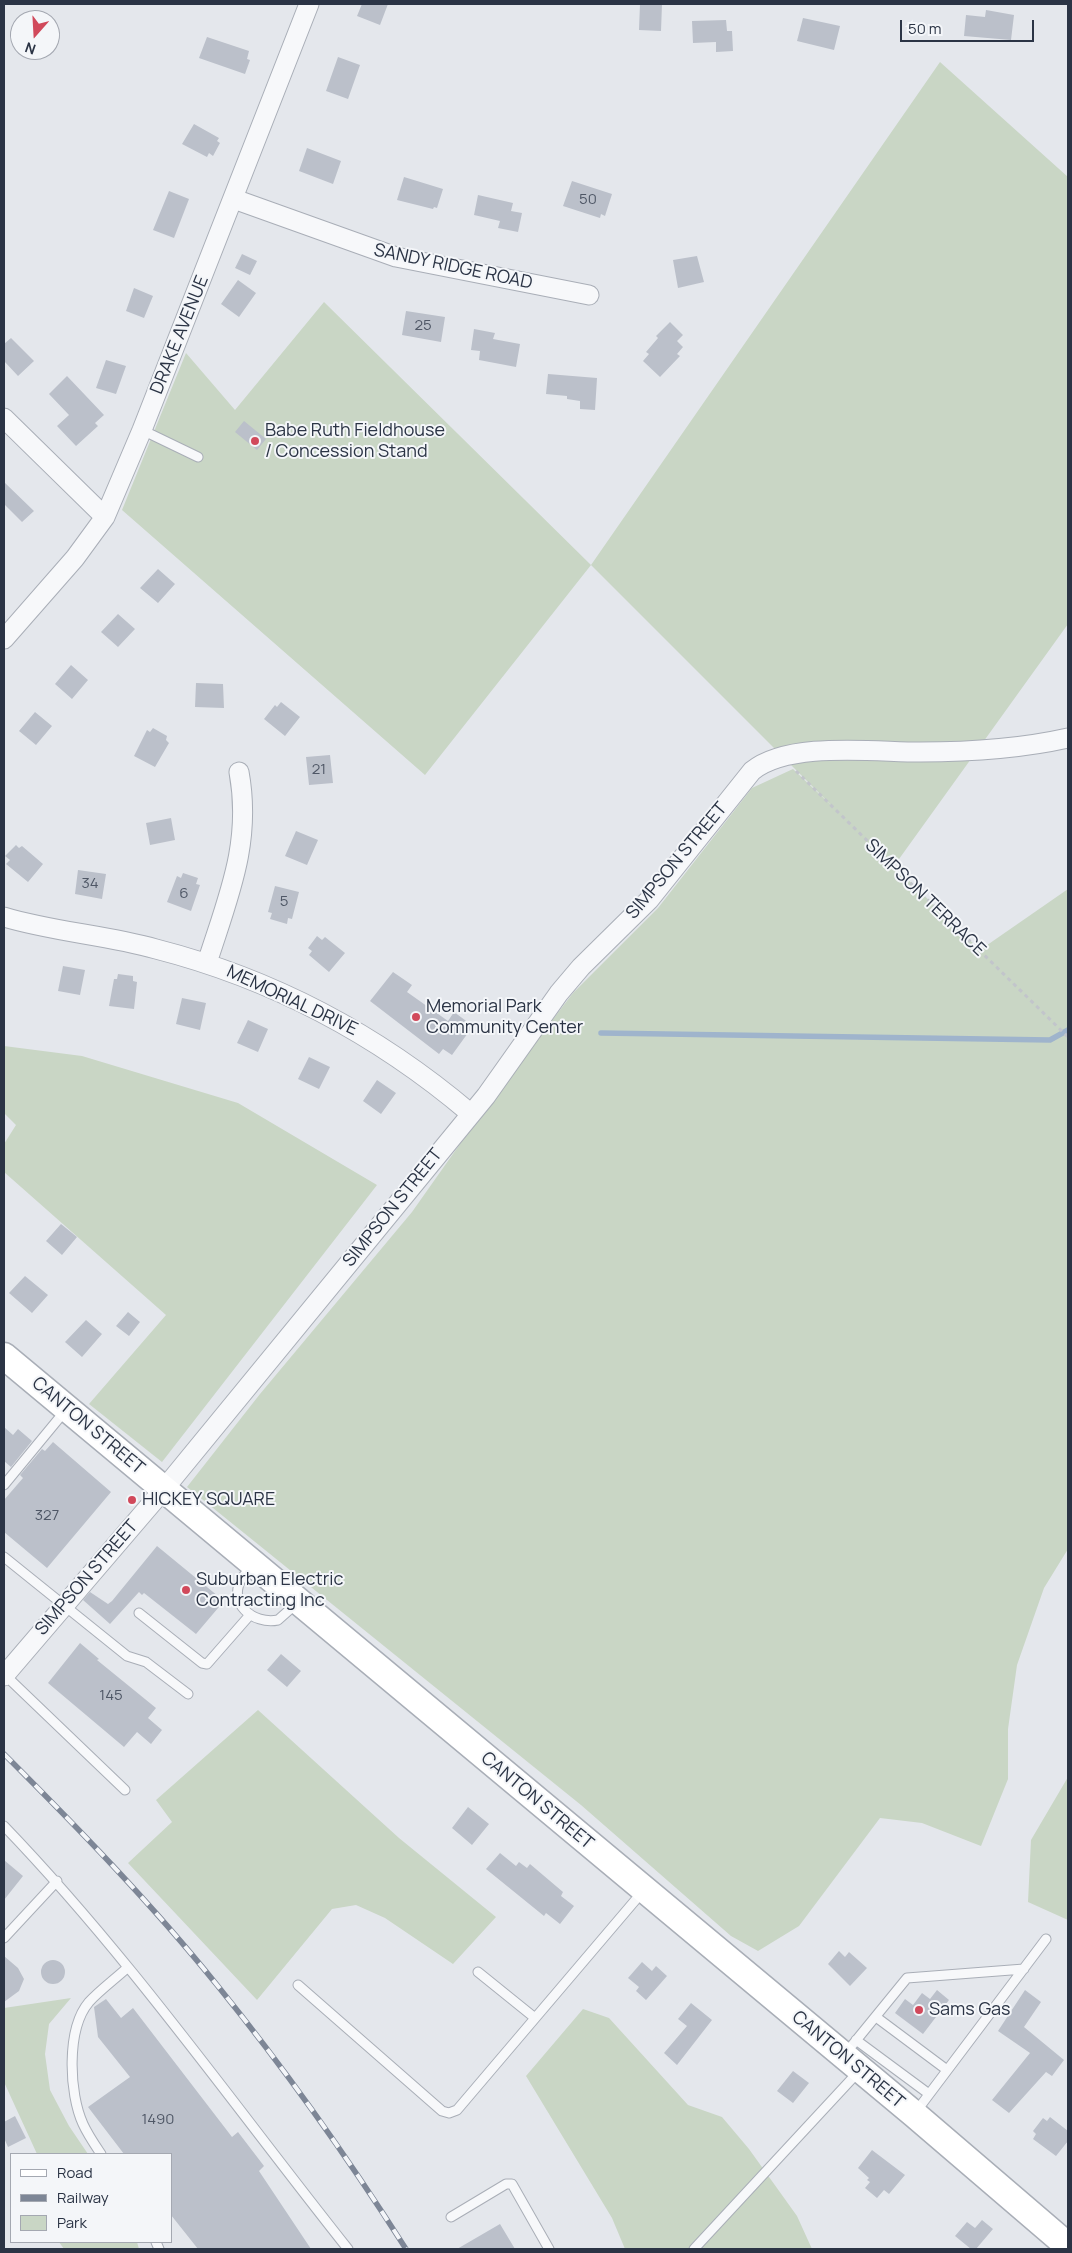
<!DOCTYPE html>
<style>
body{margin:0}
#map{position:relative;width:1072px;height:2253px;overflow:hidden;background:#e4e7ec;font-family:Manrope,sans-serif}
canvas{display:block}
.frame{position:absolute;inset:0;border:5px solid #2b3445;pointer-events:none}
.legend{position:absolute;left:10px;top:2153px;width:162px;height:90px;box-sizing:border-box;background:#f4f6f9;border:1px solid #a4a8b1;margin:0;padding:6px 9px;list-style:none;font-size:15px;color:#2b3445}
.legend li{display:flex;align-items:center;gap:10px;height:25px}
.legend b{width:25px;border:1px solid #a4a8b1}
.north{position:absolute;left:10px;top:10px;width:50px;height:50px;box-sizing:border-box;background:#f4f6f9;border:1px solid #a4a8b1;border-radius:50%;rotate:199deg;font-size:14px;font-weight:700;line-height:20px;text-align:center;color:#2b3445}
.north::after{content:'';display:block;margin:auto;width:18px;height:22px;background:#d1495b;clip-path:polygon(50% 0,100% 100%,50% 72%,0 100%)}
.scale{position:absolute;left:900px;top:20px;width:134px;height:22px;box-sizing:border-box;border:2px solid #2b3445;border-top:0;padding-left:6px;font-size:15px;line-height:18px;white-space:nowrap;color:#2b3445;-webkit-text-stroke:4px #f4f6f9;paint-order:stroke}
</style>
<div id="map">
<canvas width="1072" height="2253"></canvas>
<div class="frame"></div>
<ul class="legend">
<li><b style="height:6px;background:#fff"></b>Road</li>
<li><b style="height:6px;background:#7d8696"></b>Railway</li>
<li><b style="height:14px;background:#c9d6c5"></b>Park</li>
</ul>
<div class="north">N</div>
<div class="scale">50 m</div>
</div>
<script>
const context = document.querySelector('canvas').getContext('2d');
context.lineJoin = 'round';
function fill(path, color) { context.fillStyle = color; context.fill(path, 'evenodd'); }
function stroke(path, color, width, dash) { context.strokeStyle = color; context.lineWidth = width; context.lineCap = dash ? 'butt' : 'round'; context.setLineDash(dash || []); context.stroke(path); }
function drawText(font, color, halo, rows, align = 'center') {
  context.font = font + ' Manrope,sans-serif'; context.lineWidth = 4; context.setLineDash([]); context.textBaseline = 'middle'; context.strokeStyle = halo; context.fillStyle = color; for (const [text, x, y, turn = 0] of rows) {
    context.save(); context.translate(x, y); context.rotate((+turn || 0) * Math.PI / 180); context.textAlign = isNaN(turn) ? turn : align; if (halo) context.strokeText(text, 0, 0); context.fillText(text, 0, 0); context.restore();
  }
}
fill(new Path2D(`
 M940,62L1068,177V624L894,866L980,950L1068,889V1549L1044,1588L1017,1665L1008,1729V1779L981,1846L922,1823L880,1818L799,1926L758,1951L731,1936L581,1805L187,1487L260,1394L412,1212L491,1100L573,993L658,908L752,788L793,769L833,807L591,565L425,775L122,510L186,353L235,410L324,302L591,565Z
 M4,1046L82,1056L238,1103L377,1185L162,1462L89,1404L166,1315L4,1172V1144L16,1125L4,1113Z
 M258,1710L399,1838L496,1917L453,1964L385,1918L356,1905L332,1909L257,2000L128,1863L172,1822L156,1800Z
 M1068,1777V1920L1028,1902L1031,1840Z
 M71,1998L49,2024L45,2054L50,2090L69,2126L88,2154H37L4,2082V2008Z
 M583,2009L609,2018L688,2105L722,2117L749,2149L797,2216L812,2249H625L612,2218L526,2076Z
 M59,2242H137L139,2249H64Z`), '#c9d6c5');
stroke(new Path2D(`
 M601,1033L1050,1040L1068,1030`), '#9fb4cc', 5.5);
fill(new Path2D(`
 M362,4H388L380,25L357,16Z
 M640,4H662L661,31L639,30Z
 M986,10L1014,15L1011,40L964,36L966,15L985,17Z
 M803,18L840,26L834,50L797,41Z
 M726,20L727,31H732L733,51L716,52V42L693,43L692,21Z
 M207,37L249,51L247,59L250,60L245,74L199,58Z
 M338,57L360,65L348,99L326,91Z
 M194,124L219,138L217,141L220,143L213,156L209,153L207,157L182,144Z
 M307,148L341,161L333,184L299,171Z
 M404,177L443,189L437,208L434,207L433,209L397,200Z
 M572,181L612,194L605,216L601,214L600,218L563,206Z
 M169,191L189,199L174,238L153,230Z
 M478,195L513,203L511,211L522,213L518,232L498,228L500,221L474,215Z
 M242,254L257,261L250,275L235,268Z
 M697,256L704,282L678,288L673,260Z
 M238,280L256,293L239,317L221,304Z
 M134,288L153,296L144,318L126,311Z
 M406,311L445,317L441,342L402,335Z
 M670,322L683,335L677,341L683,347L677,354L680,356L660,377L643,361L649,354L646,352L658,338L656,336Z
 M474,329L495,333L493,339L520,344L516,367L479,360L480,351L471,350Z
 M11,338L34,361L18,376L4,361V344Z
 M106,360L126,366L116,394L96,388Z
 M548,374L597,378L595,410L580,409V401L567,399V396L546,394Z
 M67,376L104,415L95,423L98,426L76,446L57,426L69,415L49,394Z
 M244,421L266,439L257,450L235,432Z
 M4,482L34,511L22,522L4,504Z
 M158,569L175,584L158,603L140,588Z
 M118,614L135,629L118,647L101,632Z
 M71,665L88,680L72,699L55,684Z
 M196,683L223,684L224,708L195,707Z
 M281,702L300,717L285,736L264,719L275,705L277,707Z
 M35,712L52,726L36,745L19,731Z
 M153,728L167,736L166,740L169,743L155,767L134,756L147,730L150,732Z
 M330,755L333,783L309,785L306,757Z
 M171,818L175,840L150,845L146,823Z
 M296,831L318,840L307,865L285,856Z
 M16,845L19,848L22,846L43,864L28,882L6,864L10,860L5,856Z
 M78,870L106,874L102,899L75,894Z
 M183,873L198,878L196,884L200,885L191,911L167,902L177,876L181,878Z
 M275,886L299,892L292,919L288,918L287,924L270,919L272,913L268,912Z
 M317,936L322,940L325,937L345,953L329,972L309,955L312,951L308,948Z
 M63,966L85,970L80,995L58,991Z
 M393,972L412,985L407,992L448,1021L454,1012L473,1026L452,1055L443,1049L439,1054L370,1001Z
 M118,974L133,976V981L137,982L134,1009L109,1006L114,979H117Z
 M182,998L206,1003L200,1030L176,1024Z
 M248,1020L268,1029L258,1052L237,1043Z
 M309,1057L330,1067L319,1089L298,1079Z
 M377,1080L396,1093L381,1114L363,1101Z
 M61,1224L77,1237L62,1255L46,1241Z
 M25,1276L48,1295L32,1313L9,1293Z
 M128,1312L140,1322L129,1336L116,1326Z
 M86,1320L102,1334L82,1357L65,1342Z
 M4,1427L13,1435L18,1429L32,1441L11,1467L4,1461Z
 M53,1442L111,1492L47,1568L4,1532V1500L23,1478L20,1475L42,1449L45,1451Z
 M157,1546L224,1601L196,1634L144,1593L142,1595L139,1592L110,1624L83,1600L90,1592L108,1604L112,1601Z
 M80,1643L99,1659L97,1660L156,1708L148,1718L162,1730L151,1744L137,1732L124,1747L48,1683Z
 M281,1654L301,1671L287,1687L267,1670Z
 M468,1807L489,1824L472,1845L452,1828Z
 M500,1853L516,1866L519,1862L527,1868L530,1864L563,1892L561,1896L574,1906L560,1924L546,1913L544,1916L486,1869Z
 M4,1860L23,1876L4,1900Z
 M839,1951L845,1957L849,1952L867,1968L850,1986L828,1964Z
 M4,1956L18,1968L24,1979L19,1991L4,2002Z
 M41 1972a12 12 0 1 1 24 0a12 12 0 1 1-24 0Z
 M642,1962L652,1971L656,1966L667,1976L646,2000L636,1991L639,1987L628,1978Z
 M937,1990L949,2000L923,2034L895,2013L905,1999L913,2005L922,1993L930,1999Z
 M1025,1990L1041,2002L1024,2027L1064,2060L1052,2076L1046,2072L1009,2113L992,2100L1030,2053L998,2031Z
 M106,1999L121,2018L133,2008L232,2137L238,2132L264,2166L259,2171L311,2249H198L171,2215V2154H124L88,2107L130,2077L98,2037L94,2007Z
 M691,2003L712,2020L677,2065L664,2053L687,2026L678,2019Z
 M793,2071L809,2083L793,2103L777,2091Z
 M15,2116L26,2138L8,2147L4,2138V2122Z
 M1050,2117L1068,2131V2141L1056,2156L1033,2139L1036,2134L1033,2131L1043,2118L1047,2121Z
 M872,2150L905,2175L889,2194L884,2190L877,2198L865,2188L870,2182L867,2180L869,2178L858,2168Z
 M982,2220L993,2229L976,2249H971L955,2236L967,2222L975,2228Z
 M500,2224L515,2249H457Z`), '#bbc0ca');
const lane = new Path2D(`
 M142,430L198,457
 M4,1485L65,1411
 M4,1557L127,1656L146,1662L188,1694
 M253,1566C249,1570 245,1574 242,1578C227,1603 253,1625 278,1620L296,1604
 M139,1613L202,1663L207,1664L249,1616
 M5,1675L125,1790
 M4,1826C130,1957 235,2107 348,2249
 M4,1938L57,1881
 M478,1972L535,2018
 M298,1985L442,2111L449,2113L457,2110L644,1890
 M876,2017L947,2070
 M856,2040L929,2094
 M845,2054L907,1978L1024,1969
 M915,2113L1046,1939
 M101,2154C95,2145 88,2135 83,2124C69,2094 66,2029 89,2002C100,1990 115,1979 127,1968
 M451,2217L506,2184H512L549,2249
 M156,2242L159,2249
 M694,2249L860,2070`);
const street = new Path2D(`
 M234,199L396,257L589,295
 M4,418L105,517
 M4,639L75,558L105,517L142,430L309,4
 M4,917C54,932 106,935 156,949C273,979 378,1035 470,1113
 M207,963C228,897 252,843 239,772
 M4,1676L164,1489L486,1096L559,993L581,967L649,900L752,771C789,741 874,752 920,752C970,752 1019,749 1068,738`);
const secondary = new Path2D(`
 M4,1356L914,2114L1068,2246`);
stroke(lane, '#a9aeb7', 11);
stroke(street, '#a9aeb7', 21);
stroke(secondary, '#a9aeb7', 29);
stroke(new Path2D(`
 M796,771L1068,1037`), '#c2c5cb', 3, [4, 4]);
stroke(lane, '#f7f8fa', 9);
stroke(street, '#f7f8fa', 19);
stroke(secondary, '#fff', 26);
const rail = new Path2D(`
 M4,1754C78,1828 151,1903 217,1985C285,2069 348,2158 406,2249`);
stroke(rail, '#7d8696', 5.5);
stroke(rail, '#f4f6f9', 4, [11]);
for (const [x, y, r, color] of [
 [255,441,5,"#d1495b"],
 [416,1017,5,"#d1495b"],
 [132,1500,5,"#d1495b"],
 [186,1590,5,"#d1495b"],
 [919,2010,5,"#d1495b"]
]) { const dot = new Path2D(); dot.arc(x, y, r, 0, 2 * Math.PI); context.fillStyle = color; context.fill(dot); stroke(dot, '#f4f6f9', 2); }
drawText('15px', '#4f5766', null, [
 ["50",588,200],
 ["25",423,326],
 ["21",319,770],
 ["34",90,884],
 ["6",184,894],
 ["5",284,902],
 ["327",47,1516],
 ["145",111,1696],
 ["1490",158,2120]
]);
drawText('18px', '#2b3445', '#f4f6f9', [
 ["SANDY RIDGE ROAD",453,267,12],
 ["DRAKE AVENUE",180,335,-68],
 ["SIMPSON STREET",677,861,-50],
 ["SIMPSON TERRACE",925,898,44],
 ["MEMORIAL DRIVE",292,1001,25],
 ["SIMPSON STREET",393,1208,-51],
 ["CANTON STREET",88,1426,40],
 ["SIMPSON STREET",87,1578,-49],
 ["CANTON STREET",537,1801,40],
 ["CANTON STREET",848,2060,40]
]);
drawText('18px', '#2b3445', '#f4f6f9', [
 ["Babe Ruth Fieldhouse",265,431],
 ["/ Concession Stand",265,452],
 ["Memorial Park",426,1007],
 ["Community Center",426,1028],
 ["HICKEY SQUARE",142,1500],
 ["Suburban Electric",196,1580],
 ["Contracting Inc",196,1601],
 ["Sams Gas",929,2010]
], 'left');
</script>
